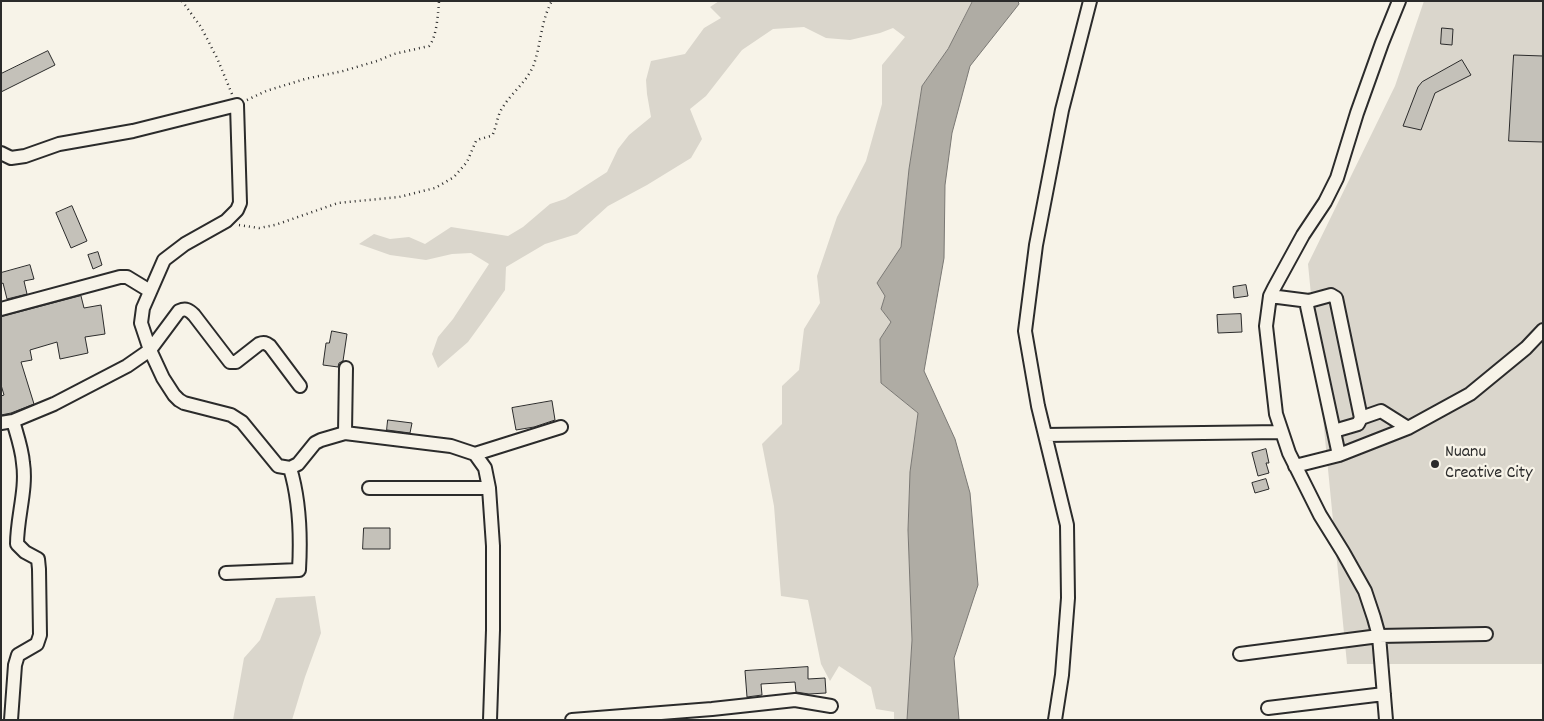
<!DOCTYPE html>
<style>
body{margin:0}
#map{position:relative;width:1544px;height:721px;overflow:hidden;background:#f7f3e8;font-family:Dekko,sans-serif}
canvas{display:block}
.frame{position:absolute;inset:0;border:2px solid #2b2b2b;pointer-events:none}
</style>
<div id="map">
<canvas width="1544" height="721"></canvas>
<div class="frame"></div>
</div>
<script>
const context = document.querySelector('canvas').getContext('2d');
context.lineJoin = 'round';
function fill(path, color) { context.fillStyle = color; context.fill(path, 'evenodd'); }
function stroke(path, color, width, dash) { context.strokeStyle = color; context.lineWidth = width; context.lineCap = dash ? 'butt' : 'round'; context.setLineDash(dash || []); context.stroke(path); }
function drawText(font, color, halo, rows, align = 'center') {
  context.font = font + ' Dekko,sans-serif'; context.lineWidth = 4.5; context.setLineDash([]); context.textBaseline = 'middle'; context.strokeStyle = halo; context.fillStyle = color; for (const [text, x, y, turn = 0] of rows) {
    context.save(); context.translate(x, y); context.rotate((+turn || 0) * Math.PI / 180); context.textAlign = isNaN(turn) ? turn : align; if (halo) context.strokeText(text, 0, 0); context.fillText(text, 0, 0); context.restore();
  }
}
fill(new Path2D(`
 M719,1H973L948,49L922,86L909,169L901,247L877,283L885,296L881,309L891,322L880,339L881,383L918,413L910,472L908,530L912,640L907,720H894V712L876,709L871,687L839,666L830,681L821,664L808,600L781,596L774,506L762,444L782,424V386L799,370L804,329L820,303L817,276L837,217L866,161L882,104V65L905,37L893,28L880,33L850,40L826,38L804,27L773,29L742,50L706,96L690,109L702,139L691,158L647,185L608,206L577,234L545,244L506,267L505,290L484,320L468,342L438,368L432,354L438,337L453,319L489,264L471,253L452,254L426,260L390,255L359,244L374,234L390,239L409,237L425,244L451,227L508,236L523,227L550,204L565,199L607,172L618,149L629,135L651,117L647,94L646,80L651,61L685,54L704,28L721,18L710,7Z
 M1424,1H1543V664H1347L1308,264L1395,86Z
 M315,596L321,633L305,677L292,720H233L244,658L260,640L276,598Z`), '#dad6cc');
const water = new Path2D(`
 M973,1H1018L1019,4L970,66L952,133L945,185L944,258L924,371L955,439L970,493L978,585L954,658L959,720H907L912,640L908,530L910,472L918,413L881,383L880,339L891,322L881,309L885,296L877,283L901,247L909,169L922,86L948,49Z`);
fill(water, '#afaca4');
stroke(water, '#7a7874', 1);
const building = new Path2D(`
 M1442,28L1453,29L1452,45L1441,44Z
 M48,51L55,65L1,92V74Z
 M1514,55L1543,56V142L1509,141Z
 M1462,60L1471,75L1435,93L1421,130L1403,126L1418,87L1422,82Z
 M72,206L87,241L71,248L56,213Z
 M98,252L102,265L93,269L88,255Z
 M30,265L34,279L24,281L27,294L7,299L3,283L1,284V273Z
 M1246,285L1248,296L1234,298L1233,287Z
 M81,296L84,308L101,305L105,334L85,337L88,353L60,359L57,342L30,350L32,360L21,362L34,404L11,413L1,415V396L4,395L1,385V317Z
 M1241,314L1242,332L1218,333L1217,315Z
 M332,331L347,334L343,361L339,363L338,367L323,365L326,343H329Z
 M552,401L555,420L534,427L516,430L512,408Z
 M388,420L412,423L410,433L387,430Z
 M1266,449L1269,463H1266L1269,473L1258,476L1252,453Z
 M1266,479L1269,489L1255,493L1252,483Z
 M364,528H390V549H363Z
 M808,667V679L825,678L826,693L809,694L796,692L795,682L761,684L762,695L747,697L745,671Z`);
fill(building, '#c4c1b9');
stroke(building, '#2b2b2b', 1);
const minor = new Path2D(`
 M1,153L11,158L25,156L59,144L133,131L237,105L240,203L237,210L226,221L185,244L164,260L143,308L141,323L150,350L163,378L174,395L179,400L184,403L231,415L242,422L278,466L290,468L298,464L315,443L321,440L345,433L451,446L475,454L561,427
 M1270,296L1309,301
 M1,309L120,277H127L150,291
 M1361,418L1381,411L1408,428
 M1,423L13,421L54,404L127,366L150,350L179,311C186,308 189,310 194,315L230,362H236L259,344C264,342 266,343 270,346L300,386
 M1334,431L1358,424L1361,418L1336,298L1331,295L1309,301L1307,306L1339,455
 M345,433L346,368
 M1045,435L1282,432
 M475,454L485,468L489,488L493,546V630L490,720
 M1295,466L1339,455L1408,428L1470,394L1526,348L1543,330
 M369,488H489
 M226,573L299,570C301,535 300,501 290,468
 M1240,654L1379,636L1486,634
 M1268,708L1384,694
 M11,720L15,665L18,655L37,644L40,635L39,569L38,559L25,552L17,544C17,517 27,489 23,463C22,449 17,435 13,421
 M572,720L712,709L795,700L831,706
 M1055,720L1062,675L1068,598L1067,525L1038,406L1025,331L1036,245L1062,110L1090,1
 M1386,720L1379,636L1374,618L1365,591L1343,552L1320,515L1289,453L1276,414L1266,326L1270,296L1274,288L1303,235L1325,202L1337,178L1357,113L1382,43L1399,1`);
stroke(minor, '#2b2b2b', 16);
stroke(new Path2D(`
 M182,1L201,27L217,58L232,94
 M247,100L266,91L305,79L343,71L377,61L394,54L429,46C437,37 438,13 439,1
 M239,225L259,228L275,225L338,203L399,197L435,188L454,177L467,162L476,141L480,139L491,136L493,134C496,127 497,119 500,112C509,94 527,83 534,64C541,44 541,20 552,1`), '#2b2b2b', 2.5, [1, 4]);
stroke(minor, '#f7f3e8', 12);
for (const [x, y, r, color] of [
 [1435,464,5,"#2b2b2b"]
]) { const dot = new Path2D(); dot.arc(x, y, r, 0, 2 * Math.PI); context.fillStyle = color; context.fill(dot); stroke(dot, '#f7f3e8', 2); }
drawText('18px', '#2b2b2b', '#f7f3e8', [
 ["Nuanu",1445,454],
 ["Creative City",1445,475]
], 'left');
</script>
